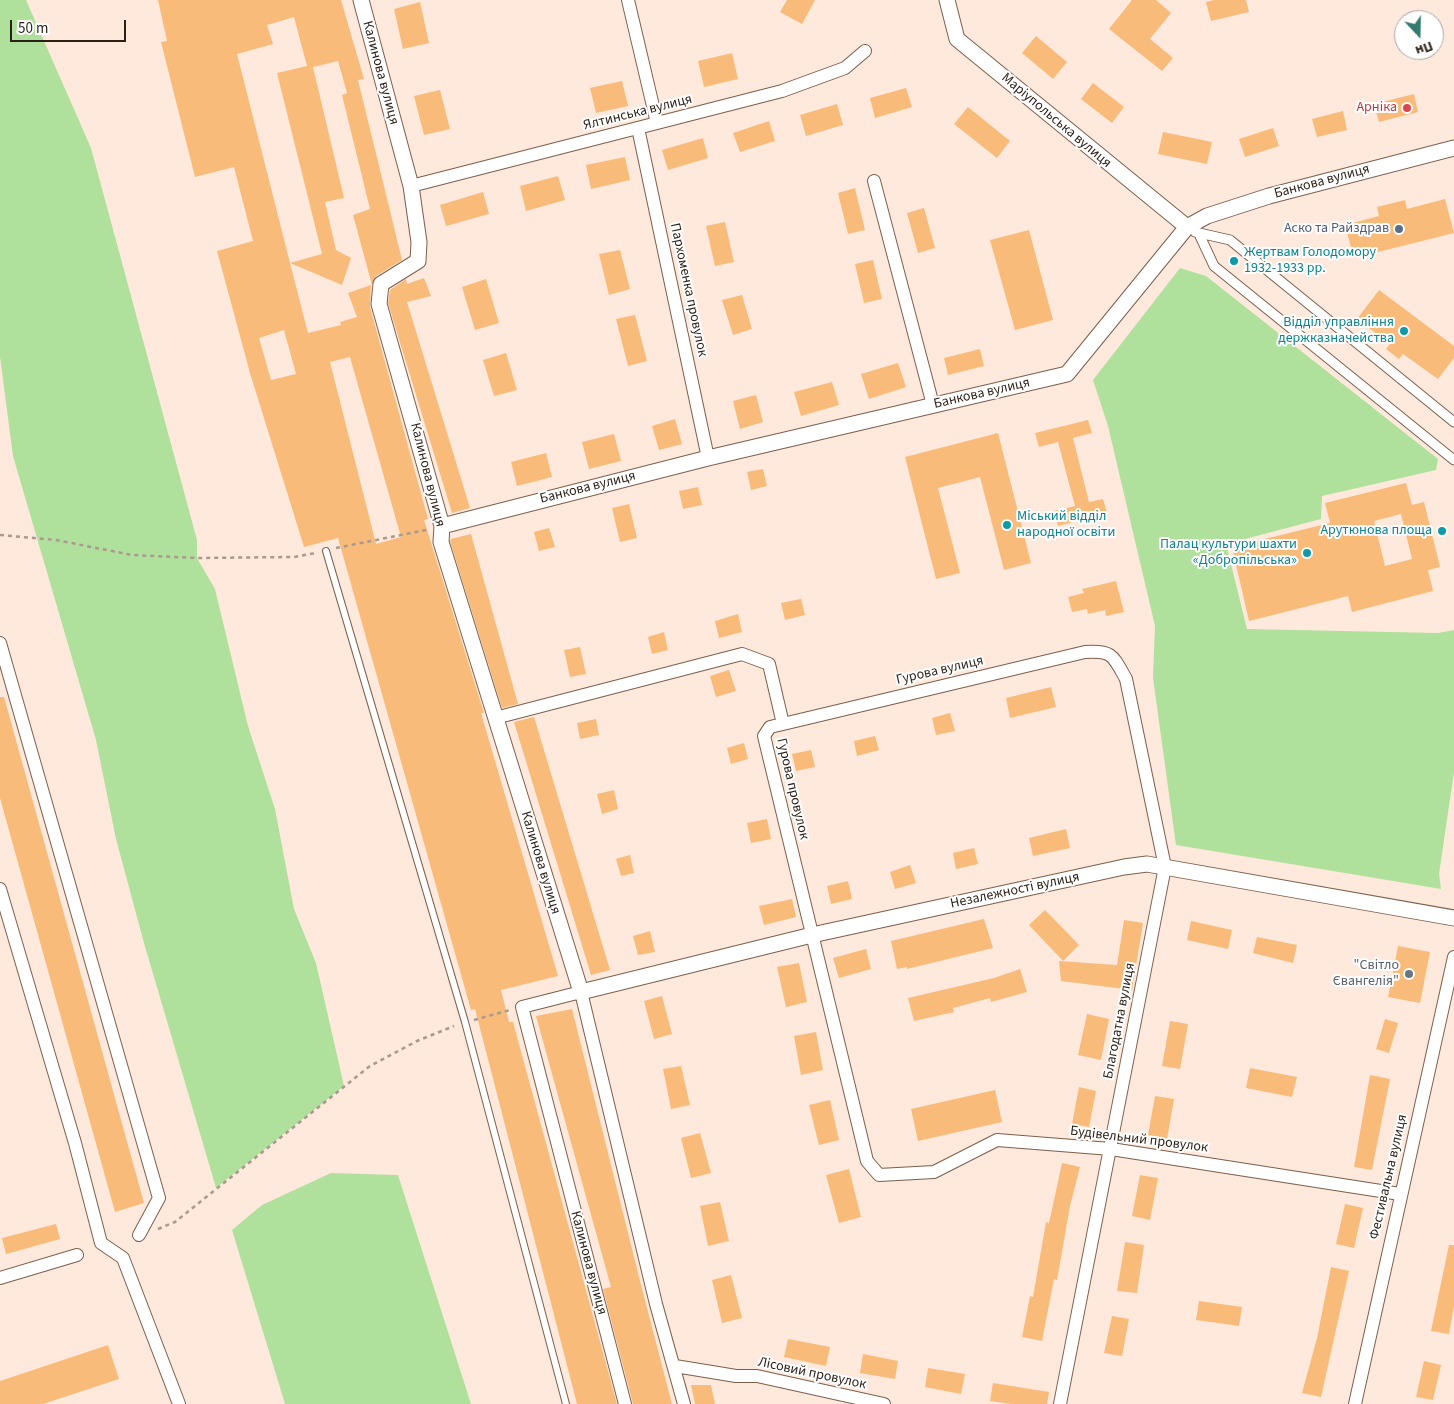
<!DOCTYPE html>
<meta charset="utf-8">
<style>
body{margin:0}
#map{position:relative;width:1454px;height:1404px;overflow:hidden;background:#fee9dc;font-family:"Source Sans 3",sans-serif}
canvas{display:block}
.north{position:absolute;left:1394px;top:10px;width:50px;height:50px;box-sizing:border-box;background:#fff;border:1px solid #aaa5a2;border-radius:50%;rotate:159deg;font-size:14px;font-weight:700;line-height:20px;text-align:center;color:#2b1f16}
.north::after{content:'';display:block;margin:auto;width:18px;height:22px;background:#347a70;clip-path:polygon(50% 0,100% 100%,50% 72%,0 100%)}
.scale{position:absolute;left:10px;top:20px;width:116px;height:22px;box-sizing:border-box;border:2px solid #2b1f16;border-top:0;padding-left:6px;font-size:15px;line-height:18px;white-space:nowrap;color:#2b1f16;-webkit-text-stroke:4px #fff;paint-order:stroke}
</style>
<div id="map">
<canvas width="1454" height="1404"></canvas>
<div class="north">Пн</div>
<div class="scale">50 m</div>
</div>
<script>
const context = document.querySelector('canvas').getContext('2d');
context.lineJoin = 'round';
function fill(path, color) { context.fillStyle = color; context.fill(path, 'evenodd'); }
function stroke(path, color, width, dash) { context.strokeStyle = color; context.lineWidth = width; context.lineCap = dash ? 'butt' : 'round'; context.setLineDash(dash || []); context.stroke(path); }
function drawText(font, color, halo, rows, align = 'center') {
  context.font = font + ' "Source Sans 3",sans-serif'; context.lineWidth = 4; context.setLineDash([]); context.textBaseline = 'middle'; context.strokeStyle = halo; context.fillStyle = color; for (const [text, x, y, turn = 0] of rows) {
    context.save(); context.translate(x, y); context.rotate((+turn || 0) * Math.PI / 180); context.textAlign = isNaN(turn) ? turn : align; if (halo) context.strokeText(text, 0, 0); context.fillText(text, 0, 0); context.restore();
  }
}
fill(new Path2D(`
 M0,0H26L91,148L197,540V558L215,589L248,726L275,809L294,909L316,963L344,1086L216,1188L144,943L116,839L96,740L13,456L0,357Z
 M1180,268L1206,276L1438,459L1436,470L1322,496L1321,519L1226,544L1247,629L1438,633L1454,630V772L1439,874L1441,889L1176,845L1153,678L1155,626L1108,426L1093,380Z
 M331,1173L398,1175L471,1404H285L232,1230L262,1205Z`), '#afe19d');
fill(new Path2D(`
 M158,0H341L364,79L358,80L402,260L376,276L372,285L353,215L370,209L342,95L347,93L338,61L313,67L344,198L325,202L336,250L351,258L342,285L290,263L308,333L341,325L340,322L357,317L348,293L371,285L370,307L428,519L424,520L484,713H481L558,976L501,990L509,1022H513L617,1404H577L475,1009L471,1010L338,538L304,547L250,373L217,251L253,241L234,167L195,177L161,42L167,41ZM294,17L307,66L277,73L322,254L290,263L237,54L273,44L267,25ZM284,330L296,374L271,380L259,338ZM350,357L401,537L376,544L330,362Z
 M787,0H815L802,24L780,12Z
 M1132,0H1156L1171,13L1150,39L1173,58L1162,71L1109,29Z
 M1214,0H1246L1249,12L1211,21L1206,2Z
 M420,2L429,43L403,49L394,9Z
 M1036,36L1067,62L1053,79L1022,53Z
 M732,53L738,79L704,87L698,61Z
 M622,81L628,106L596,113L590,88Z
 M1093,83L1124,107L1112,123L1081,99Z
 M906,88L912,107L875,118L870,98Z
 M440,90L450,129L424,135L414,96Z
 M1414,94L1418,112L1379,122L1374,104Z
 M837,104L843,125L806,136L800,115Z
 M968,107L1010,141L997,158L954,124Z
 M1343,111L1347,130L1317,137L1312,119Z
 M769,121L775,141L740,152L733,133Z
 M1273,128L1279,146L1245,157L1239,139Z
 M1163,132L1212,142L1207,164L1158,154Z
 M703,138L708,158L668,170L662,150Z
 M625,157L630,180L591,189L586,165Z
 M558,176L565,200L526,211L520,186Z
 M855,188L865,230L848,234L838,193Z
 M483,192L489,214L446,226L440,205Z
 M1445,199L1454,233L1354,258L1345,225L1379,216L1377,207L1405,200L1407,209Z
 M924,208L935,248L918,253L907,213Z
 M725,222L734,262L715,266L706,226Z
 M1029,230L1053,320L1015,330L990,240Z
 M620,250L630,289L609,295L599,254Z
 M873,260L882,299L864,303L855,264Z
 M424,278L431,296L407,302L470,508L452,513L388,303L390,290L406,279L407,284Z
 M486,279L499,323L475,330L462,287Z
 M1379,290L1454,346V358L1438,379L1403,354L1399,359L1386,349L1390,344L1357,319Z
 M742,295L752,329L733,335L722,300Z
 M635,315L647,361L628,366L616,319Z
 M980,349L984,366L948,375L944,358Z
 M506,353L517,390L494,396L483,360Z
 M898,363L906,387L869,399L861,374Z
 M832,382L839,405L801,416L794,392Z
 M756,395L763,422L740,429L733,401Z
 M675,419L682,444L659,450L652,426Z
 M1088,420L1092,433L1073,438L1089,502L1103,499L1107,513L1058,526L1054,511L1075,506L1058,442L1039,447L1035,433Z
 M998,433L1031,563L1004,570L980,477L938,488L960,573L936,579L905,457Z
 M614,434L621,461L589,469L582,442Z
 M546,453L552,477L517,486L511,462Z
 M763,469L767,486L751,490L747,472Z
 M1406,483L1412,505L1424,502L1440,567L1428,570L1433,591L1352,612L1348,596L1249,621L1232,547L1330,523L1325,503ZM1401,514L1412,559L1385,566L1374,521Z
 M698,487L702,505L683,509L679,491Z
 M629,504L637,538L620,542L612,508Z
 M549,528L555,547L539,551L534,532Z
 M471,534L518,704L502,708L450,541L451,539Z
 M1116,581L1124,612L1106,616L1105,610L1088,614L1087,609L1072,612L1068,597L1084,593L1082,589Z
 M801,599L805,615L785,620L781,603Z
 M738,614L742,632L719,638L715,621Z
 M664,632L668,650L652,654L648,637Z
 M580,647L586,674L570,677L564,650Z
 M729,670L736,691L716,697L710,676Z
 M1051,687L1056,707L1010,718L1006,698Z
 M0,697H4L144,1203L115,1212L0,798Z
 M950,713L955,731L936,735L932,718Z
 M534,717L610,970L591,975L514,722Z
 M596,719L599,735L580,739L577,723Z
 M875,736L879,750L857,756L854,741Z
 M744,743L748,759L731,764L727,748Z
 M811,750L815,767L796,771L792,754Z
 M614,790L618,809L602,814L597,794Z
 M767,819L771,839L751,843L747,823Z
 M1066,829L1070,848L1033,856L1029,838Z
 M974,848L978,864L956,869L953,853Z
 M630,855L634,873L621,876L616,859Z
 M910,865L916,883L895,889L890,872Z
 M848,881L852,899L831,904L827,886Z
 M792,899L796,917L764,925L759,906Z
 M1045,910L1079,945L1063,961L1029,925Z
 M984,919L993,948L907,969V967L897,969L891,941Z
 M1124,920L1143,923L1132,990L1061,981L1059,961L1117,965Z
 M1191,921L1232,930L1228,949L1187,940Z
 M650,931L655,952L638,955L633,936Z
 M1257,937L1297,945L1293,963L1253,953Z
 M1398,946L1430,952L1420,1003L1388,997Z
 M866,949L871,969L839,978L833,958Z
 M799,963L807,1002L786,1007L777,967Z
 M1020,969L1027,992L991,1002L990,998L953,1008L954,1012L914,1021L908,998L994,978Z
 M662,996L672,1034L654,1039L644,1001Z
 M572,1009L640,1281L672,1404H633L603,1289L611,1287L536,1016Z
 M1087,1014L1109,1019L1101,1060L1078,1055Z
 M1385,1019L1398,1023L1389,1053L1376,1049Z
 M1170,1021L1188,1024L1180,1069L1162,1066Z
 M816,1032L823,1070L801,1075L794,1036Z
 M681,1066L690,1105L671,1109L663,1069Z
 M1250,1068L1297,1077L1292,1097L1246,1088Z
 M1370,1075L1390,1079L1372,1170L1354,1167Z
 M1079,1087L1096,1091L1089,1127L1072,1124Z
 M995,1090L1002,1122L918,1141L911,1109Z
 M1155,1096L1174,1099L1167,1139L1148,1135Z
 M830,1100L839,1140L819,1145L809,1105Z
 M700,1133L711,1173L691,1178L681,1138Z
 M1062,1163L1080,1167L1070,1206L1057,1280L1054,1279L1042,1341L1022,1337L1030,1296L1033,1297L1046,1222L1049,1223Z
 M849,1169L861,1217L839,1223L826,1175Z
 M1140,1175L1158,1178L1150,1220L1132,1216Z
 M720,1202L729,1241L708,1246L700,1206Z
 M1345,1204L1363,1208L1354,1248L1336,1244Z
 M56,1224L60,1239L6,1254L2,1238Z
 M1125,1242L1144,1245L1137,1293L1117,1291Z
 M1449,1245H1454V1306L1449,1334L1431,1331Z
 M1331,1267L1349,1271L1321,1397L1302,1393L1317,1338Z
 M731,1275L742,1318L722,1323L712,1280Z
 M1199,1301L1242,1307L1239,1326L1196,1320Z
 M1112,1316L1129,1319L1122,1356L1104,1353Z
 M788,1339L830,1347L826,1366L784,1357Z
 M108,1345L119,1379L43,1404H0V1381Z
 M863,1354L898,1361L895,1379L860,1373Z
 M1424,1361L1441,1365L1433,1400L1416,1397Z
 M928,1368L965,1374L961,1394L925,1387Z
 M993,1383L1049,1392L1047,1404H1011L990,1401Z
 M691,1385H711L715,1404H695Z`), '#f9bb7a');
const service = new Path2D(`
 M326,551L465,1022L566,1404`);
const pedestrian = new Path2D(`
 M1195,232L1230,240L1454,422
 M1199,234L1214,266L1454,460`);
const minor = new Path2D(`
 M628,0L657,123
 M638,128L708,458
 M874,181L933,405
 M411,186L782,91L845,68L865,51
 M0,643L159,1198L139,1235
 M495,718L742,654L769,664L783,724L770,727L764,736L867,1161L879,1175L934,1172L997,1140L1111,1149L1400,1194
 M783,724L1085,652C1113,650 1113,656 1126,679L1165,867L1060,1404
 M0,889L75,1143L101,1243L123,1258L179,1404
 M0,1278L77,1255
 M675,1366L736,1376H757L884,1404
 M625,1404L522,1007L581,992L656,1304L684,1404
 M1355,1404L1454,957`);
const tertiary = new Path2D(`
 M361,0L411,186L419,242L418,261L381,284L379,304L442,526L441,542L581,992L812,935L1124,867L1147,864L1454,918
 M947,0L957,39L1187,227
 M442,526L708,458L1067,374L1187,227L1207,216L1269,196L1454,148`);
stroke(service, '#7c5f4b', 8);
stroke(pedestrian, '#7c5f4b', 11);
stroke(minor, '#7c5f4b', 14);
stroke(tertiary, '#7c5f4b', 17);
stroke(new Path2D(`
 M0,535L56,540L132,555L197,558L294,557L316,553
 M336,548L426,530
 M474,1020L510,1010
 M158,1229L175,1222L370,1066L417,1041L454,1026`), '#aa998d', 2.5, [4, 4]);
stroke(service, '#fff', 6);
stroke(pedestrian, '#fff', 9);
stroke(minor, '#fff', 12);
stroke(tertiary, '#fff', 15);
for (const [x, y, r, color] of [
 [1407,108,5,"#e0444e"],
 [1399,229,5,"#5c6f8a"],
 [1234,261,5,"#0f9aa8"],
 [1404,331,5,"#0f9aa8"],
 [1007,525,5,"#0f9aa8"],
 [1442,531,5,"#0f9aa8"],
 [1307,553,5,"#0f9aa8"],
 [1409,974,5,"#6b7280"]
]) { const dot = new Path2D(); dot.arc(x, y, r, 0, 2 * Math.PI); context.fillStyle = color; context.fill(dot); stroke(dot, '#fff', 2); }
drawText('14px', '#2b1f16', '#fff', [
 ["Калинова вулиця",380,73,75],
 ["Ялтинська вулиця",638,113,-14],
 ["Маріупольська вулиця",1056,121,40],
 ["Банкова вулиця",1322,182,-15],
 ["Пархоменка провулок",688,290,78],
 ["Банкова вулиця",982,394,-13],
 ["Калинова вулиця",427,475,76],
 ["Банкова вулиця",588,488,-14],
 ["Гурова вулиця",940,671,-13],
 ["Гурова провулок",792,789,77],
 ["Калинова вулиця",540,863,73],
 ["Незалежності вулиця",1015,891,-12],
 ["Благодатна вулиця",1120,1021,-79],
 ["Будівельний провулок",1139,1140,7],
 ["Фестивальна вулиця",1389,1177,-77],
 ["Калинова вулиця",588,1263,75],
 ["Лісовий провулок",812,1374,12]
]);
drawText('14px', '#be3a42', '#fff', [
 ["Арніка",1397,108]
], 'right');
drawText('14px', '#4e5e75', '#fff', [
 ["Аско та Райздрав",1389,229]
], 'right');
drawText('14px', '#0d838f', '#fff', [
 ["Жертвам Голодомору",1244,253,"left"],
 ["1932-1933 рр.",1244,269,"left"],
 ["Відділ управління",1394,323],
 ["держказначейства",1394,339],
 ["Міський відділ",1017,517,"left"],
 ["народної освіти",1017,533,"left"],
 ["Арутюнова площа",1432,531],
 ["Палац культури шахти",1297,545],
 ["«Добропільська»",1297,561]
], 'right');
drawText('14px', '#5b616d', '#fff', [
 ["\"Світло",1399,966],
 ["Євангелія\"",1399,982]
], 'right');
</script>
